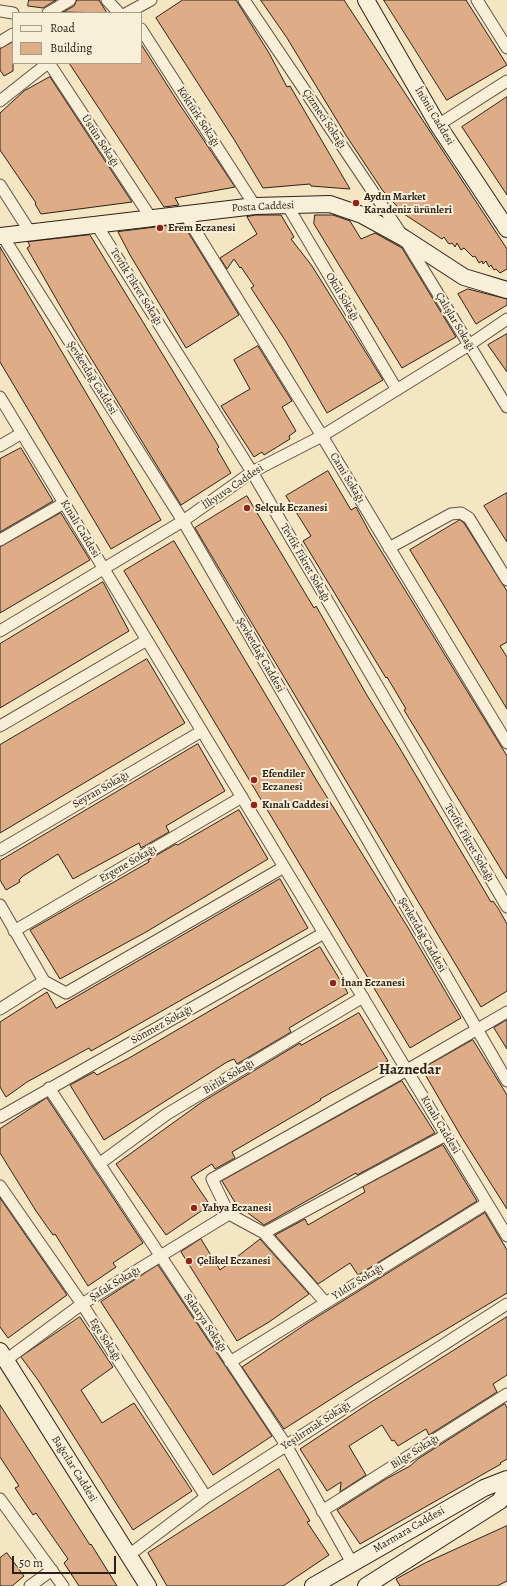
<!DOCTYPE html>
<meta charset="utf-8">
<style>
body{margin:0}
#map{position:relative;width:507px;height:1586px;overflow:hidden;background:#f5e6c3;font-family:Alegreya,serif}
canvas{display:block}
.legend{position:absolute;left:12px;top:12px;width:130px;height:52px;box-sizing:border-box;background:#f8efd8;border:1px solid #a69d8c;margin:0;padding:5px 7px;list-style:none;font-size:12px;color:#2c2119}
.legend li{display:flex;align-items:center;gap:8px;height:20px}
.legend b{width:20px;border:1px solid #a69d8c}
.scale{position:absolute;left:12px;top:1556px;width:104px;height:18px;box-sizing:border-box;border:2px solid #2c2119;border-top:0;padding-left:5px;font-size:12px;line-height:14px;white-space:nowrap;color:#2c2119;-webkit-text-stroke:3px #f8efd8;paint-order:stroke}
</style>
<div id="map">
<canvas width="507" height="1586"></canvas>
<ul class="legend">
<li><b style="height:5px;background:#f8efd8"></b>Road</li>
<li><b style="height:11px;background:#deac86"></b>Building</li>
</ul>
<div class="scale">50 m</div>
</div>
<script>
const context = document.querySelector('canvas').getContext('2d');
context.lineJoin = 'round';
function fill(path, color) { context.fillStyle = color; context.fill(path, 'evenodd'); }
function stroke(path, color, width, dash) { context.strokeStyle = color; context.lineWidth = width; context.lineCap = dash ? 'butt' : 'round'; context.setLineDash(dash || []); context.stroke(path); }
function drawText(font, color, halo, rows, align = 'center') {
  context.font = font + ' Alegreya,serif'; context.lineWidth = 4; context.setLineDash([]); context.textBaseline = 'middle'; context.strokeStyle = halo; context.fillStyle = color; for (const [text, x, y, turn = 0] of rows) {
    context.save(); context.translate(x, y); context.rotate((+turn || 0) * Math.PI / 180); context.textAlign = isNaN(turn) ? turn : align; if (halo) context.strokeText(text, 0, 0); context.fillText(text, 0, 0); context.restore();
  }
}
const building = new Path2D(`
 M29,0H56L43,8L28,6Z
 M77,0H99L107,13L63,12L74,6Z
 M183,0H236L269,53L287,87L290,86L350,189L311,186L310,184L263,188L235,141L156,18Z
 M261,0H344L507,249V269L500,273L496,269L494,270L491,265L489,267L486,261L483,264L482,261L479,263L475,256L473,257L464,248L461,250L457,243L455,247L452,243L450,244L448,243L444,237L442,239L404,214L383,191L347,137L287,38Z
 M384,0H466L507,65L447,100Z
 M13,42V71L4,76L0,70V49Z
 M141,44L178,102L235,187L175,198L179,205L164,207L69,63H141Z
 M50,77L132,202L41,214L35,204L36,203L0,150V113L24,91Z
 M507,97V195L462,127Z
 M256,215H281L294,237L291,239L312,266L383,380L327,413L285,340L251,288L254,286L241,267L240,268L234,259L227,269L220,258L257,234L247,217Z
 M315,215H333L350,221L361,239L375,233L402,248L456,337L402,368L314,224Z
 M183,224L239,315L186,348L130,255L118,232Z
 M90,235L219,447L217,449L231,473L181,505L78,337L27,248L30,246L28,242Z
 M0,247L161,520L111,549L0,362Z
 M468,289L507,299V305L476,324L458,294Z
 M507,334V372L488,345Z
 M258,346L292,401L282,407L296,431L289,436L290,439L264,455L262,452L254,457L221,406L250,389L234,360Z
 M21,448L53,501L0,532V459Z
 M328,471L351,510L356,507L370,533L507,756V879L404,710L406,709L387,677L386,678L303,541L311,536L286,496Z
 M507,493V542L484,506Z
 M247,496L314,608L316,606L368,697L399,747L484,890L491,902L493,901L498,908L507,924V991L481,1007L195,528Z
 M61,513L90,560L0,613V547Z
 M460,520L464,523L507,591V642L500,646L507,657V709L410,550Z
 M174,541L317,781L407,926L461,1018L410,1048L124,571Z
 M103,582L129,631L0,708V644Z
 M147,659L185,723L0,833V745Z
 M198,744L225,791L166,826L169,832L141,848L139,843L73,879L58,854L23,876L19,880L20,882L6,890L0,880V861Z
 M239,810L268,859L146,932L60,979L30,930L149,862L148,860L176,844L177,845Z
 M280,879L308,928L116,1037L91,1051L89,1048L27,1082L6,1097L0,1087V1022L47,992L56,1008Z
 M320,947L348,993L289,1028L291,1032L237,1064L234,1059L227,1062L104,1140L70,1085L94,1072L97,1075L129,1058Z
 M359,1013L388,1061L320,1099L321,1100L232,1152L235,1158L215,1169L212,1164L191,1177L210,1205L166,1235L116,1164L202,1102L300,1043L301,1045Z
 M507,1020V1049L494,1028Z
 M473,1040L507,1095V1209L462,1138L422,1069Z
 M402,1081L435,1133L357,1175L356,1173L264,1225L236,1204L222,1181Z
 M47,1098L143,1243L113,1263L116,1267L88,1286L55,1234L53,1235L36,1211L0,1153V1129Z
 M443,1145L477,1201L358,1275L350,1263L318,1284L275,1235L305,1219L308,1225L365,1192L363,1187Z
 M0,1198L67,1295L8,1338L0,1327Z
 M485,1213L507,1250V1293L358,1382L284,1429L242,1367L309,1322Z
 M201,1239L220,1270L260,1239L309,1294L269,1322L237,1341L181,1252Z
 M158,1265L272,1436L213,1475L101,1302Z
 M80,1317L113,1367L81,1390L102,1423L134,1403L192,1491L133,1530L38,1380L21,1357Z
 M507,1317V1375L493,1384L497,1392L429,1435L426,1429L398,1446L394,1440L392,1441L382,1425L349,1446L366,1475L340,1492L341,1482L327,1491L300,1449L368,1404Z
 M505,1404L507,1408V1459L500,1463L501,1464L360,1544L337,1510L386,1479L410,1466L418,1459Z
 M0,1405L90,1545L91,1544L117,1586H79L64,1563L68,1559L36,1513L33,1515L15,1488L19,1486L0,1457Z
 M279,1469L310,1521L307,1522L329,1555L283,1586H167L148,1553Z
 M507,1526V1581L497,1586H400L396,1579L425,1563Z
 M7,1553L24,1576L12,1586H0V1558Z`);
fill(building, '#deac86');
stroke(building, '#2c2119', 1);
const street = new Path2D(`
 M107,0L119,13
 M244,0L404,238L507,407
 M477,0L507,48
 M0,11L13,13
 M48,13L70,0
 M127,13L151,0
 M141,29L255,206
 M0,42L13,34
 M49,63L151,218
 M0,101L48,63
 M438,125L507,81
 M0,185L30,232
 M287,205L397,390
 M185,214L322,436L507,743
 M96,224L252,472L507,907
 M2,235L183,521L507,1081
 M0,397L507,1236
 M0,446L22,433
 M0,540L64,503
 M389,548L451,514L461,513L469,518L507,580
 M0,631L183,521L252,472L322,436L469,345L507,319
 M0,726L147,640
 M0,850L202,731
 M0,905L44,981L66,993L284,867
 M14,931L242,797
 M0,1009L44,981
 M49,1088L286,1445L352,1563
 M0,1117L324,933
 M446,1135L264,1233L229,1214L212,1179L407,1070L507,1012
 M99,1164L167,1114L363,997
 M0,1186L82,1304L206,1497
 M264,1233L326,1303
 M6,1360L82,1304L229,1214
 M230,1362L487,1203
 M0,1499L63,1586
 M322,1511L507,1394
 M129,1555L206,1497L507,1304
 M30,1586L52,1570`);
const secondary = new Path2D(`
 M366,0L438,125L507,229
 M0,236L255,206L330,204L362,215L404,238L464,277L507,290
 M0,1351L148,1586
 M313,1586L484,1488L507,1479
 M366,1586L500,1501L507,1488`);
stroke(street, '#5e5244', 13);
stroke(secondary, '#2c2119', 18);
stroke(street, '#f8efd8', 11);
stroke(secondary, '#f8efd8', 16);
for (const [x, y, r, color] of [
 [356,203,4,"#8f2418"],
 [160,228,4,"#8f2418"],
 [247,508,4,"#8f2418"],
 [254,780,4,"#8f2418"],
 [254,805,4,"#8f2418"],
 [333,983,4,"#8f2418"],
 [194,1208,4,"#8f2418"],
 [189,1261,4,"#8f2418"]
]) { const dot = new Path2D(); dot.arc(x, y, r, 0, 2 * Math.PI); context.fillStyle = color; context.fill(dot); stroke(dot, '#f8efd8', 1.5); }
drawText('11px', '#2c2119', '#f8efd8', [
 ["İnönü Caddesi",434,116,59],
 ["Köktürk Sokağı",198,117,57],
 ["Çizmeci Sokağı",324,119,56],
 ["Üstün Sokağı",100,141,57],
 ["Posta Caddesi",263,207,-3],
 ["Tevfik Fikret Sokağı",136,287,58],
 ["Okul Sokağı",342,297,59],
 ["Çalışlar Sokağı",455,322,59],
 ["Şevketdağ Caddesi",92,378,58],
 ["Cami Sokağı",347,478,59],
 ["İlkyuva Caddesi",233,487,-34],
 ["Kınalı Caddesi",80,529,59],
 ["Tevfik Fikret Sokağı",305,563,60],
 ["Şevketdağ Caddesi",260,655,60],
 ["Seyran Sokağı",101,790,-30],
 ["Tevfik Fikret Sokağı",469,843,60],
 ["Ergene Sokağı",128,864,-30],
 ["Şevketdağ Caddesi",422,935,60],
 ["Sönmez Sokağı",162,1025,-29],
 ["Birlik Sokağı",229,1077,-31],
 ["Kınalı Caddesi",440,1125,59],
 ["Yıldız Sokağı",358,1282,-32],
 ["Şafak Sokağı",115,1284,-31],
 ["Sakarya Sokağı",205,1323,56],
 ["Ege Sokağı",105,1340,57],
 ["Yeşilırmak Sokağı",316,1426,-33],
 ["Bilge Sokağı",415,1452,-32],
 ["Bağcılar Caddesi",74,1469,58],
 ["Marmara Caddesi",409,1530,-30]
]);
drawText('bold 11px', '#2c2119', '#f8efd8', [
 ["Aydın Market",364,197],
 ["Karadeniz ürünleri",364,210],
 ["Erem Eczanesi",168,228],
 ["Selçuk Eczanesi",255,508],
 ["Efendiler",262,774],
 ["Eczanesi",262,787],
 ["Kınalı Caddesi",262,805],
 ["İnan Eczanesi",341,983],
 ["Yahya Eczanesi",202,1208],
 ["Çelikel Eczanesi",197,1261]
], 'left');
drawText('bold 15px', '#2c2119', '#f8efd8', [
 ["Haznedar",410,1070]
]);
</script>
